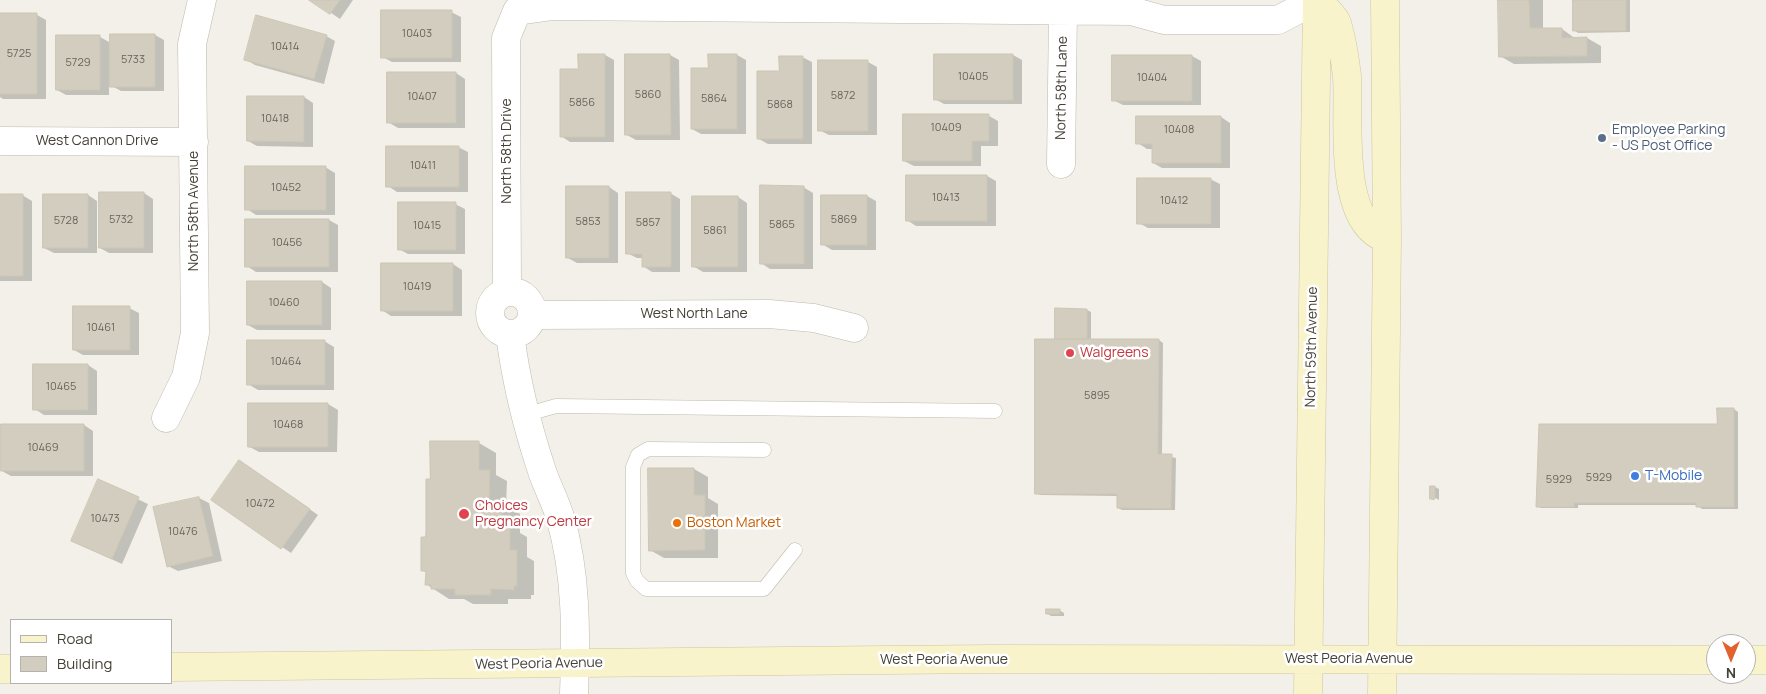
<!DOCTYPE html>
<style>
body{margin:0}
#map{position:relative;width:1766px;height:694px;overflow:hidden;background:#f2f0e8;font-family:Manrope,sans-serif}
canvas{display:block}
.legend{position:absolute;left:10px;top:619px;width:162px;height:65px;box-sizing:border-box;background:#fff;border:1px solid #b5b3af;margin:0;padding:6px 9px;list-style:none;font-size:15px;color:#454137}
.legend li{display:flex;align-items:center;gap:10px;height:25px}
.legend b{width:25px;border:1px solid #b5b3af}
.north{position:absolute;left:1706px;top:634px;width:50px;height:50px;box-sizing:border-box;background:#fff;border:1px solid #b5b3af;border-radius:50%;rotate:180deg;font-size:14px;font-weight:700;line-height:20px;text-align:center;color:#454137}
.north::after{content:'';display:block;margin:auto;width:18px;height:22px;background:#e3602f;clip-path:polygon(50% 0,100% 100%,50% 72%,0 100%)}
</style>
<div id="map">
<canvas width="1766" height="694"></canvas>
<ul class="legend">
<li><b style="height:6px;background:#f9f3cc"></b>Road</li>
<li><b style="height:14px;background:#d2cdbf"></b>Building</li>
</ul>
<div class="north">N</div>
</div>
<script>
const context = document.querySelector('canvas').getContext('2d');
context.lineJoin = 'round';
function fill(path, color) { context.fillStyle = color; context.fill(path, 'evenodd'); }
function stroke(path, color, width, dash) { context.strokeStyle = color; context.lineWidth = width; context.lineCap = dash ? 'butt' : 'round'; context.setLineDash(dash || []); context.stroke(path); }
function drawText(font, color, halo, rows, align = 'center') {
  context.font = font + ' Manrope,sans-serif'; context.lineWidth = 5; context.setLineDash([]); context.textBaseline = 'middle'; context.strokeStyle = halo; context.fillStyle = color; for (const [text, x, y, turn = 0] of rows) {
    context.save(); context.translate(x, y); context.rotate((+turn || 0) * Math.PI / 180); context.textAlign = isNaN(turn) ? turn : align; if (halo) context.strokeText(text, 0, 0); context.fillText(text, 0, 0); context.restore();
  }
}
fill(new Path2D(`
 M312,0H353L340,19Z
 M1500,0H1543V29H1562L1576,39L1587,38L1601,46V63L1514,64L1500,56Z
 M1574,0H1630V32L1578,33L1574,30Z
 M451,12L461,17V62H392L383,57Z
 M0,15H37L46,20V99H3L0,97Z
 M155,35L164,40V91H121L112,86Z
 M326,36L335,41L324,84L255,65L245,59Z
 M100,37L109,42V95H66L57,90Z
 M605,55L614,60V142H570L561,136L580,71Z
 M670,55L679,60L680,140H636L627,135Z
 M737,55L746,60V134H701L692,129L709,69Z
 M1013,55L1022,60V104H944L935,99Z
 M1113,56H1192L1201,61V105H1123L1113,100Z
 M802,57L812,62V144H768L759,139L780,72Z
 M819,62H868L877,67V135H829L819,130Z
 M388,73H456L465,79V128H398L388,122Z
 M304,97L313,103V147L257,146L248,141Z
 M989,116L998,121V146H981V166H914L904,161Z
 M1221,117L1230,123V168H1162L1153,163V149H1147L1138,143Z
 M458,147L468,152V192H397L388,186Z
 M325,167L335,173V215H256L247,209Z
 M987,176L996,181V226H916L907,220Z
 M1210,179L1220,184V228H1148L1139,223Z
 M609,187L618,193V263H577L568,258Z
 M803,187L813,193V269H770L761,263Z
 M144,193L153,199V253H109L100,248Z
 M670,193L680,199V272H652L643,266V258H637L627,253Z
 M0,195H22L32,201V281H0Z
 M44,195H88L97,201V253H54L44,248Z
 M822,196H867L876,201V250H832L822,244Z
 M738,197L747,203V272H703L693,266Z
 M455,204L465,209V254H408L399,249Z
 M329,220L338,225V272H256L247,266Z
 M453,264L462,270V316H391L382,310Z
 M248,282H322L331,288V330H257L248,325Z
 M129,308L139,313V355H83L74,350Z
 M1057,309L1087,310L1091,312V340H1159L1163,343L1162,455L1176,458L1175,510H1122L1118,508V496L1040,495L1036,493L1057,340Z
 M324,341L334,347V390H258L248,384Z
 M35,365H88L97,371V415H44L35,409Z
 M250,404H328L338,410L337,452H259L250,447Z
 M1734,409L1738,412V509H1702L1697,505H1578V508H1541L1537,506L1719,425Z
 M2,425H84L93,431V476H11L2,471Z
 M479,443L496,453V475L507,481L506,506L520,514V533L527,537V557L534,561V595H531V599H508V604H473L464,599H449L426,584L427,573L422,570L431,480Z
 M240,461L318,515L291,553L213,500Z
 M650,469H694L708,477V498L718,504V558H664L650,550Z
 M99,481L148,504L122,564L72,541Z
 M1435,487L1439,489V500L1434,497V500L1431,499Z
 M199,498L209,503L222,561L178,571L168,566Z
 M1059,610L1064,613V616H1051L1047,613Z`), '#0003');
const building = new Path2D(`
 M309,0H340L330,14Z
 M1498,0H1529L1530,28H1562V38L1587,37V56L1499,57Z
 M1573,0H1626V31H1573Z
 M381,10H452V58H381Z
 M0,13H37V94H0Z
 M256,15L327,35L314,79L244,60Z
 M110,34H155V87H110Z
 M56,35H100V90H56Z
 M578,54H605V137H560V69H578Z
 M625,54H670L671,135H625Z
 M708,54H737V129H691V68H708Z
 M934,54H1013V100H934Z
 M1112,55H1192V101H1112Z
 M779,56H803V139H757V71H779Z
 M818,60H868V131H818Z
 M387,72H456V123H387Z
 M247,96H304V142L247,141Z
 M903,114H989V141H972V161H903Z
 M1136,116H1221V163H1152V144H1136Z
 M386,146H459V187H386Z
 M245,166H326V210H245Z
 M906,175H987V221H906Z
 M1137,178H1211V224H1137Z
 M760,185L804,186V264H760Z
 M566,186H609V258H566Z
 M99,192H144V248H99Z
 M626,192H671V267H642V254H626Z
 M0,194H23V276H0Z
 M43,194H88V248H43Z
 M821,195H867V245H821Z
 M692,196H738V267H692Z
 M398,202H456V250H398Z
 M245,219H329V267H245Z
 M381,263H453V311H381Z
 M247,281H322V325H247Z
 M73,306H130V350H73Z
 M1055,308L1087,309V339H1055Z
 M1035,339H1159L1158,454H1172L1171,509L1117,508V494H1035Z
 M247,340H325V385H247Z
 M33,364H88V410H33Z
 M248,403H328V447H248Z
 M1717,408H1734V507H1696V503H1574V507H1536L1539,424H1717Z
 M1,424H84V471H1Z
 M430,441H479V470H490L489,503H502V525L510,526V550H517V586H514V590L491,589V595H455V589H431V585H425L426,571H421V537H426V479H430Z
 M239,460L310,509L281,549L211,500Z
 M648,468H694V495H705V550L649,551Z
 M98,479L139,497L112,559L71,541Z
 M1430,486H1435V499H1430Z
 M199,497L213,556L167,567L153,507Z
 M1046,609H1060V614H1046Z`);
fill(building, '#d2cdbf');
stroke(building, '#ccc6b3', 1);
const lane = new Path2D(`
 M524,415L556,406L995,411
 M764,450L648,449L638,455L633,467V573L637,581L646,589H764L795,550`);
const street = new Path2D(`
 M0,141L194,142
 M1061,164L1063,11
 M490 313a21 21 0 1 1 42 0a21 21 0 1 1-42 0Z
 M507,292L506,38L517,11L553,6L1131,11L1164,20H1278L1316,0
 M532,315L769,314L814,318L854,328
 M510,334C516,382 527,426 542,471C547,486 555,501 560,517C577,574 576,635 574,694
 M166,418L186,377L195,333L192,44L202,0`);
const secondary = new Path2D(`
 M1317,0C1323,7 1334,15 1337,23C1342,40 1345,59 1347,76C1350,118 1336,223 1387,239
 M1746,660H1766
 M171,667L990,659L1716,660
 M0,669H11
 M1308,694L1317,0
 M1382,694L1387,239L1385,0`);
stroke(lane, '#bdb9ac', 15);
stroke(street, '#bdb9ac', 29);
stroke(secondary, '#cdc69c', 29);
stroke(lane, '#fff', 14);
stroke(street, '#fff', 28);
stroke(secondary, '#f9f3cc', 28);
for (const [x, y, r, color] of [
 [1602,138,5,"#5c6f8a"],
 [1070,353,5,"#e0444e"],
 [1635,476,5,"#3f7fe0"],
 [464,514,6,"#e0444e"],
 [677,523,5,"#e8710a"]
]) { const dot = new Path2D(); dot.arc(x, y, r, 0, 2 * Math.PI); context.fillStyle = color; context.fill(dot); stroke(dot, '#fff', 2); }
drawText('11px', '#686459', null, [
 ["10403",417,34],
 ["10414",285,47],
 ["5725",19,54],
 ["5733",133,60],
 ["5729",78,63],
 ["10405",973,77],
 ["10404",1152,78],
 ["5860",648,95],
 ["5872",843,96],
 ["10407",422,97],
 ["5864",714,99],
 ["5856",582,103],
 ["5868",780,105],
 ["10418",275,119],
 ["10409",946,128],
 ["10408",1179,130],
 ["10411",423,166],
 ["10452",286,188],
 ["10413",946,198],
 ["10412",1174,201],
 ["5732",121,220],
 ["5869",844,220],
 ["5728",66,221],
 ["5853",588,222],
 ["5857",648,223],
 ["5865",782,225],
 ["10415",427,226],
 ["5861",715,231],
 ["10456",287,243],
 ["10419",417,287],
 ["10460",284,303],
 ["10461",101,328],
 ["10464",286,362],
 ["10465",61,387],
 ["5895",1097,396],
 ["10468",288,425],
 ["10469",43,448],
 ["5929",1599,478],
 ["5929",1559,480],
 ["10472",260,504],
 ["10473",105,519],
 ["10476",183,532]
]);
drawText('14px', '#454137', '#fff', [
 ["North 58th Lane",1062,88,-89],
 ["West Cannon Drive",97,141],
 ["North 58th Drive",507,151,-90],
 ["North 58th Avenue",194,211,-90],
 ["West North Lane",694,314],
 ["North 59th Avenue",1312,347,-89],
 ["West Peoria Avenue",1349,659],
 ["West Peoria Avenue",944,660],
 ["West Peoria Avenue",539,664,-1]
]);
drawText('14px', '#4e5e75', '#fff', [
 ["Employee Parking",1612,130],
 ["- US Post Office",1612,146]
], 'left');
drawText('14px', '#be3a42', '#fff', [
 ["Walgreens",1080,353],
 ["Choices",475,506],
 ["Pregnancy Center",475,522]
], 'left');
drawText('14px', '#366cbe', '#fff', [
 ["T-Mobile",1645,476]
], 'left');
drawText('14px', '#c56008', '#fff', [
 ["Boston Market",687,523]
], 'left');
</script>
